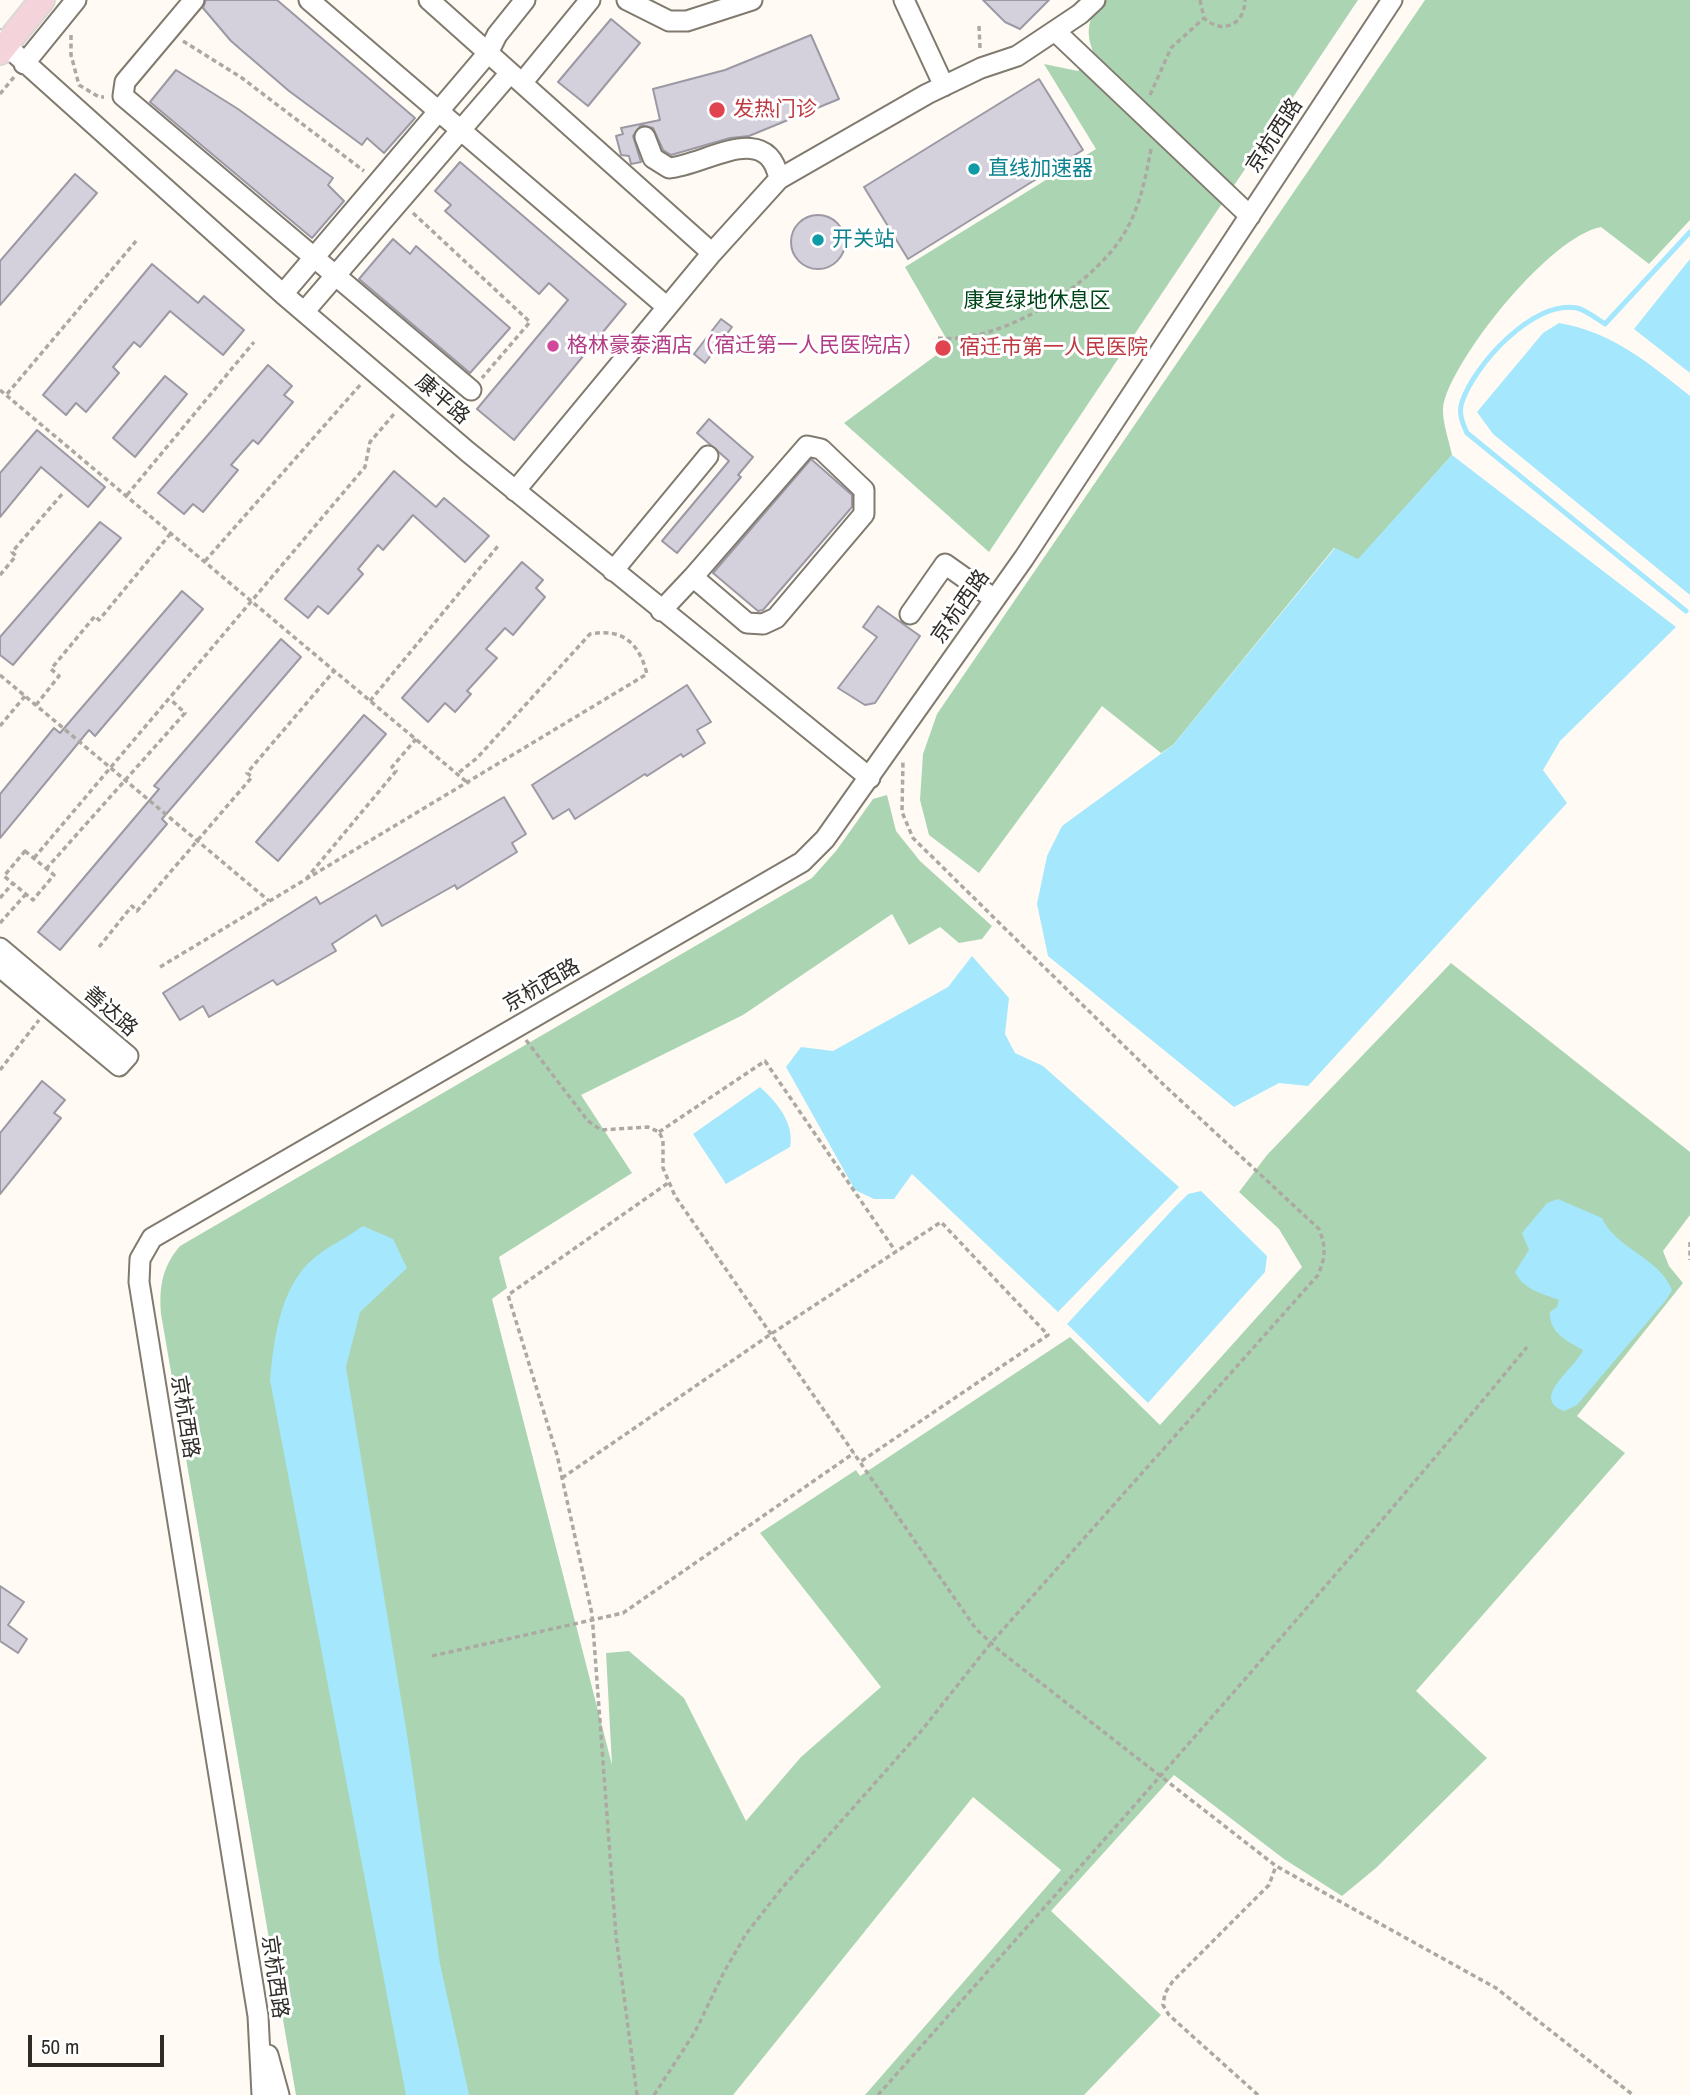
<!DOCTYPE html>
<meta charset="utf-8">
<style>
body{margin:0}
#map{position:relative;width:1690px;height:2095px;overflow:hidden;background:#fffbf4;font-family:"Archivo Narrow",sans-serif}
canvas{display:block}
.scale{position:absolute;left:28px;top:2035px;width:136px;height:32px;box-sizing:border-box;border:4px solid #2f2c28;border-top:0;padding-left:9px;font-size:21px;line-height:24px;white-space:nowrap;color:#2f2c28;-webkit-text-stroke:5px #fff;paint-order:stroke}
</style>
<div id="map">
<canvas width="1690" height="2095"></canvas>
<div class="scale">50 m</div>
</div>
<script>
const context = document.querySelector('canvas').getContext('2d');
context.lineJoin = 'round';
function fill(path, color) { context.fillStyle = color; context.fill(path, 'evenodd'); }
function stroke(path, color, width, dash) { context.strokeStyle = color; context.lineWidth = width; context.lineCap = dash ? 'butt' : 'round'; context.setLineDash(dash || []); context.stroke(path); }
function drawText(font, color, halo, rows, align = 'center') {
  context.font = font + ' "Archivo Narrow","Noto Sans SC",sans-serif'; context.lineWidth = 6; context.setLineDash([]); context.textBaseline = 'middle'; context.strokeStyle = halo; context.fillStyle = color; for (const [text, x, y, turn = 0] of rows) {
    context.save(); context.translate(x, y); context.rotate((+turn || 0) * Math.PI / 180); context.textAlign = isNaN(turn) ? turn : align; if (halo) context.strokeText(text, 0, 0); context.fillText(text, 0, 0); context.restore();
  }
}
fill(new Path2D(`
 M1104,0H1358L989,552L844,423L950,345L905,267L1096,149L1044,64L1078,71L1094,54C1085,32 1087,18 1104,0Z
 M1425,0H1690V220L1649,264L1601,227C1550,237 1458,352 1444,402C1440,416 1449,440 1452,455L1358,560L1334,548L1173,745L1161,753L1102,706L979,873L929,835L920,800L923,754L937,714Z
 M887,795L896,831L920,861L992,926L982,939L959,943L940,927L909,945L892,914L743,1015L581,1095L632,1173L499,1257L507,1288L492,1299L612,1765L606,1653L629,1651L684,1698L746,1821L801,1757L881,1687L760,1533L856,1470L860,1476L1070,1337L1160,1425L1302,1267L1279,1229L1239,1192L1267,1155L1451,963L1690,1152V1215L1663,1251L1669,1266L1683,1283L1577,1416L1625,1453L1416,1691L1487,1758L1376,1868L1342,1896L1284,1859L1174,1775L1051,1911L1161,2015L1084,2095H865L1061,1870L973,1797L733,2095H296L161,1314C159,1287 162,1267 180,1246L812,878L836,851L873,799Z`), '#abd5b2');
fill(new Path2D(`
 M1690,259V373L1634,329Z
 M1559,323C1612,332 1649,363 1690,396V595L1493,434L1477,412L1543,333Z
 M1452,455L1676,627L1560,741L1543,770L1567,803L1308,1086L1279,1083L1234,1107L1048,956L1037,904L1047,856L1062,826L1173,745L1335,548L1358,559Z
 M972,956L1009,998L1005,1034L1015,1053L1043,1066L1179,1187L1058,1312L912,1174L894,1199H874L855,1190L786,1067L801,1047L833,1051L948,987Z
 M760,1087C777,1102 795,1124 790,1147L726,1184L693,1134Z
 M1201,1191L1267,1256L1265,1272L1148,1403L1067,1324L1174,1208L1188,1194Z
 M1558,1199L1602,1218C1616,1249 1659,1257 1672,1290L1666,1300L1577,1405L1564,1411C1529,1398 1576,1368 1583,1350C1567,1341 1549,1333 1550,1312L1557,1307L1559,1300C1541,1293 1524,1290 1515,1272L1529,1250L1522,1233L1547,1203Z
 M363,1226L393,1239L407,1268L360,1312L346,1367L408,1741L440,1964L469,2095H406L270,1380C274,1336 281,1279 322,1252C335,1243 349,1236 363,1226Z`), '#a5e7fc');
stroke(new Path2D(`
 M1686,611L1467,433C1463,424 1458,413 1462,402C1474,365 1534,299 1577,308C1586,310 1597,319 1605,324L1690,232`), '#a5e7fc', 5);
const building = new Path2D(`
 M206,0H277L415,118L384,153L367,138L362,145L289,91L231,41L203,8Z
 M983,0H1049L1020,29L1005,22Z
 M611,19L640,43L588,106L558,82Z
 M811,35L839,99L749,136L730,138L671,155L663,150L653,128L641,125L633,136L641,162L631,164L629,156L621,155L616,136L623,134L621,128L660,120L653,89L725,70Z
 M176,70L238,109L333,178L328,185L344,201L312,238L150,102Z
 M1039,79L1083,150L908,259L864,187Z
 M460,162L626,304L514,440L477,409L568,300L549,283L539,294L445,211L451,205L435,191Z
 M75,174L97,193L0,305V261Z
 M791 242a27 27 0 1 1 54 0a27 27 0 1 1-54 0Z
 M393,239L410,254L416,246L510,328L470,373L359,279Z
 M152,264L198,303L204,296L244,330L223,355L170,311L140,347L134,342L113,367L119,373L86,412L76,403L66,415L43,395Z
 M721,319L732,327L705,363L694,354Z
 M268,365L292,386L284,395L293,402L258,444L253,440L231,465L238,470L203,512L193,504L184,514L158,493Z
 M165,376L187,394L135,457L113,438Z
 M709,419L753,457L738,475L741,477L677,553L662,541L729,461L697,433Z
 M37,430L105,487L88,507L41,467L0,517V473Z
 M811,459L852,495V507L763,610L758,611L713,573Z
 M394,471L436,507L444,498L489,536L465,562L413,515L383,550L378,545L358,569L363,574L328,614L318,606L308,618L285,599Z
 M100,522L121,538L13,665L0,655V637Z
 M522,562L543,580L536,588L545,597L513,635L505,628L486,649L497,658L467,691L471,694L455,712L445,703L428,722L402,698Z
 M182,591L203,609L95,736L89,730L0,838V794L54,728L60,733Z
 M878,606L920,636L875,703L865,705L838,688L877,637L863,627Z
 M281,639L301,657L162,819L167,824L60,950L38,932L159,789L154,786Z
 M687,685L711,722L697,730L705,743L683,757L681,754L647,776L645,774L575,819L569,809L553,819L532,785Z
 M364,715L386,734L278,861L256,842Z
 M504,797L526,834L512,843L517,852L457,889L455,885L382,926L376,915L332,944L336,951L277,985L273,980L209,1017L203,1006L180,1020L163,993L316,897L320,904Z
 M42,1081L65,1100L54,1113L61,1118L0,1194V1133Z
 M0,1586L24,1602L8,1625L27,1639L18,1653L0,1641Z`);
fill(building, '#d4d1dd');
stroke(building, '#9c99a4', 2);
const minor = new Path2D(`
 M194,0L125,82L123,96L471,390
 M309,0L667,307
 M429,0L712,253L779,179L927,94L981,68L1017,56L1080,14L1095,0
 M627,0L669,21H687L752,0
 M904,0L944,86
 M1055,31L1250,216
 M0,40L283,294L468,452L870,778
 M24,64L76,0
 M522,83L590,0
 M645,137L653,158L669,168C706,165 767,119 779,179
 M283,294L488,53L497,35L525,0
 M304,312L510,73
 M515,491L712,253
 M613,571L708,456
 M661,611L693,577L747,623L763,624L776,618L864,514V490L821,449L807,446L693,577
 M910,614L945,564L993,598
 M0,948L128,1056L119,1066L0,967
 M268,2055L279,2095
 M262,2095L258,2016L139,1282L140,1259L152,1238L802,862L825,839L1024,558L1392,0`);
const major = new Path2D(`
 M0,52L42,0`);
stroke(minor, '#807a6f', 23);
stroke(major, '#dad9d8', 28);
stroke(new Path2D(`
 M1200,0L1204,18C1222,35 1245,25 1245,0
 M979,26L980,48
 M71,35V55L79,85L99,97H104
 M183,41L242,78L364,171
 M0,94L14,77
 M1150,95L1171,48L1204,18
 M413,213L530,322L482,378
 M938,338C1000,344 1086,289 1120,240C1139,212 1145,181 1151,149
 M0,390L469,784
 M7,394L136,241
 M451,416L461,403
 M127,495L254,342
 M205,561L361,384
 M0,575L16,556L12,552L63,493
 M0,675L269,901
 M370,701L498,546
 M36,705L59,676L51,669L95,616L99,620L171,533
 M0,726L25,696
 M25,851L54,875L33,900L4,876Z
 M34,858L365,467L370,442L394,414
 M46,869L185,713L170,699
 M306,879L396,771L392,767L416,739
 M0,898L13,883
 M0,923L26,894
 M99,947L132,906L137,911L252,777L247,773L334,671
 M160,967L647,674C639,643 623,628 590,634L477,758L457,774
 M526,1040L588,1121L601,1130L648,1127L659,1132L663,1140V1168L675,1196L976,1629L1001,1652L1276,1866L1496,1988L1633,2095
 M0,1070L39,1020
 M659,1132L765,1061L896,1252
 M1690,1242V1260
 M562,1478L771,1334L941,1222L1048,1335L860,1462
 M432,1656L623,1613L854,1453
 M637,2095L616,1936L592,1614L557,1455L508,1295L668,1183
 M654,2095L695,2032L724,1972L746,1934L782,1888L922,1730L991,1643L1318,1275C1326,1256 1326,1247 1319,1229L1164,1085L913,838L902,812L903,761
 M878,2095C1097,1848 1317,1602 1527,1347
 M1258,2095L1169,2015L1163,2005L1165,1993L1173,1981L1269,1885L1276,1866`), '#aca9a3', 3.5, [5, 3.5]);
stroke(minor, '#fff', 19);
stroke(major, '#f5d3da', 24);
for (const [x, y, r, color] of [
 [717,110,9,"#e0444e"],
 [974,169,7,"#0f9aa8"],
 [818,240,7,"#0f9aa8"],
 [553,346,7,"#d1479c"],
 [943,348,9,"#e0444e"]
]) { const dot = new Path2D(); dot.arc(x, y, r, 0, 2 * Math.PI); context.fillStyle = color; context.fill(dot); stroke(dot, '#fff', 2.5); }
drawText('21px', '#be3a42', '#fff', [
 ["发热门诊",733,110],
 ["宿迁市第一人民医院",959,348]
], 'left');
drawText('21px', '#2f2c28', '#fff', [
 ["京杭西路",1275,136,-57],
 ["康平路",442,400,41],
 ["京杭西路",961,607,-55],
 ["京杭西路",542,986,-30],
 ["善达路",110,1012,41],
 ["京杭西路",184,1417,81],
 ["京杭西路",274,1977,82]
]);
drawText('21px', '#0d838f', '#fff', [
 ["直线加速器",988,169],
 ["开关站",832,240]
], 'left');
drawText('21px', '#00451a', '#fff', [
 ["康复绿地休息区",1037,301]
]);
drawText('21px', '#b23c85', '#fff', [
 ["格林豪泰酒店（宿迁第一人民医院店）",567,346]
], 'left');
</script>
